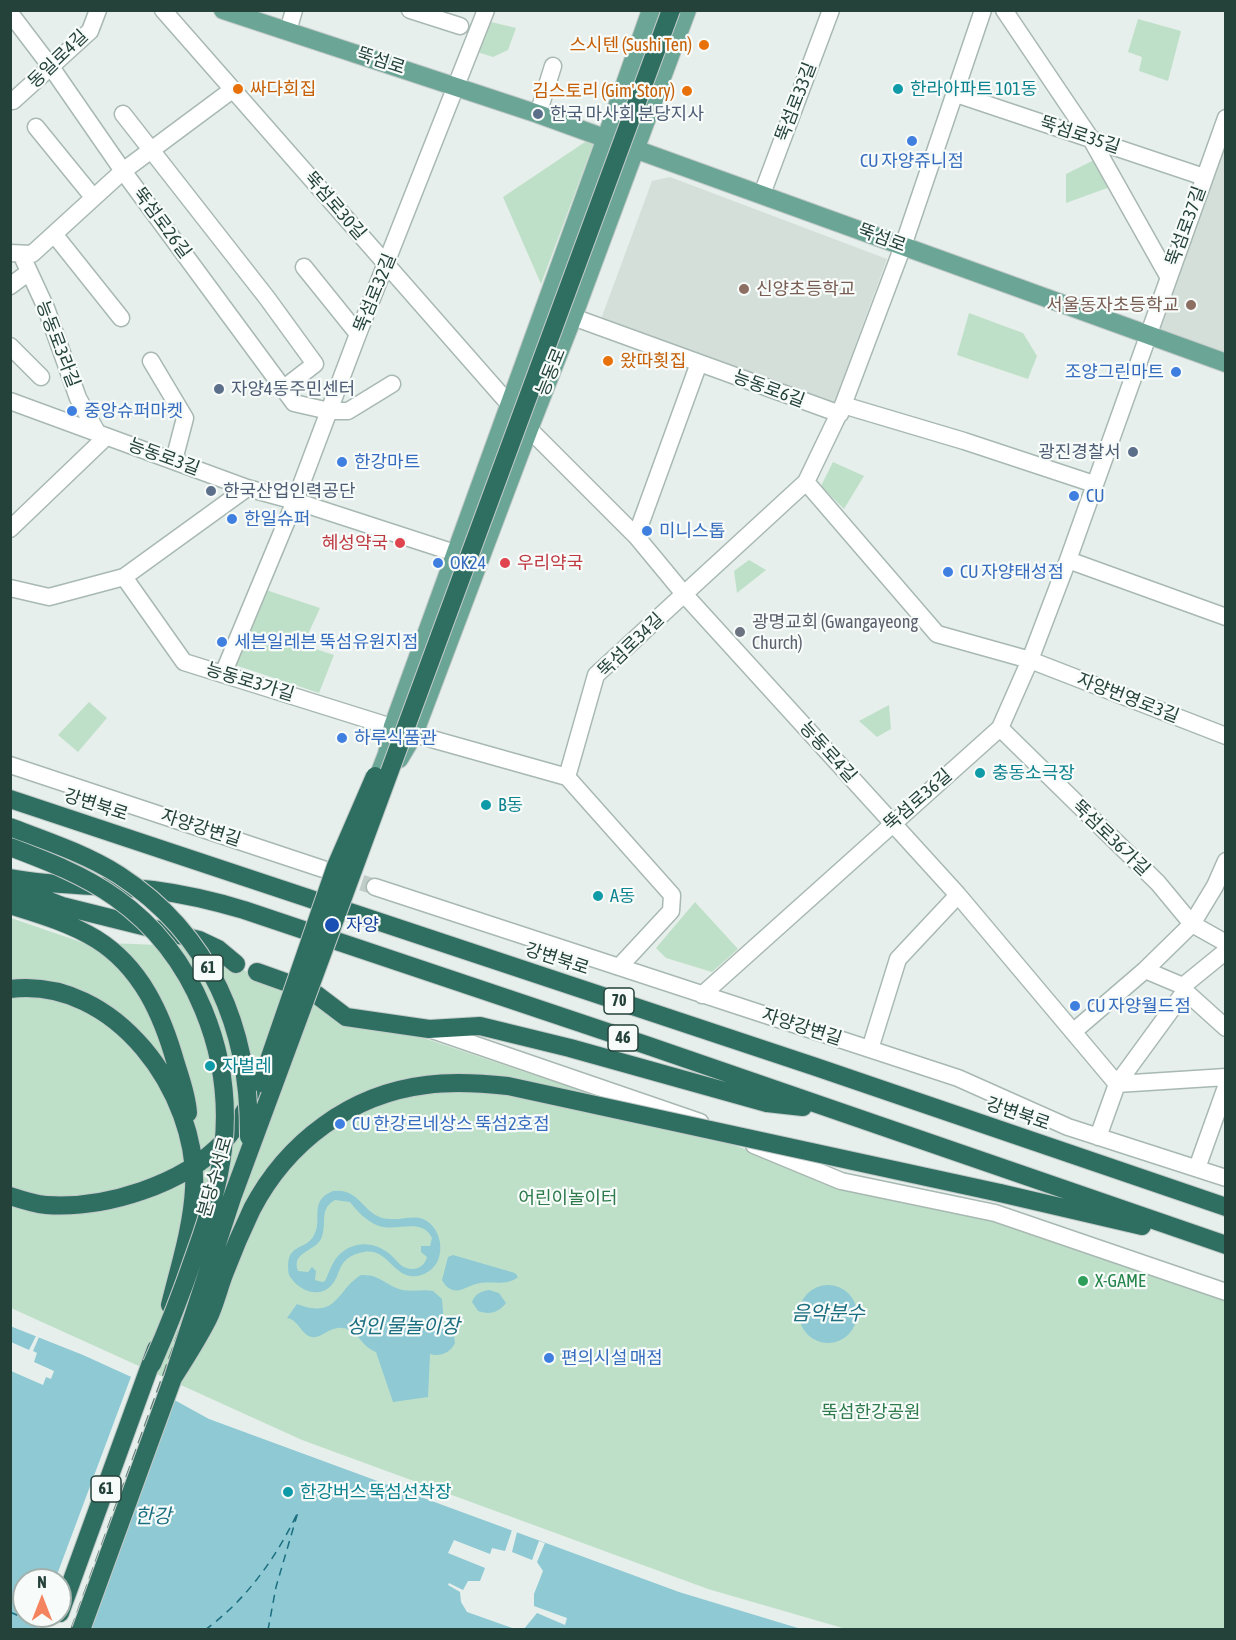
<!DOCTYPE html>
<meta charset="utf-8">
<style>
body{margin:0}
#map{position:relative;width:1236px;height:1640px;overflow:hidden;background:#e6efeb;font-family:"Asap Condensed",sans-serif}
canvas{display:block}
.frame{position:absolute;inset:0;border:12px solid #24423a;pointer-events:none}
.north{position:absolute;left:12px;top:1568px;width:60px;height:60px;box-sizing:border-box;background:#f7fbf9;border:2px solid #a3b1ad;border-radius:50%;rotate:0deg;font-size:16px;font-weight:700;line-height:24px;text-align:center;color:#24423a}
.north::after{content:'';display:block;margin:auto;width:21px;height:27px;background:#f4845f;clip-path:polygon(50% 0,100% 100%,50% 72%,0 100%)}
</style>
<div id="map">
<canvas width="1236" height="1640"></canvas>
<div class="frame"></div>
<div class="north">N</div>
</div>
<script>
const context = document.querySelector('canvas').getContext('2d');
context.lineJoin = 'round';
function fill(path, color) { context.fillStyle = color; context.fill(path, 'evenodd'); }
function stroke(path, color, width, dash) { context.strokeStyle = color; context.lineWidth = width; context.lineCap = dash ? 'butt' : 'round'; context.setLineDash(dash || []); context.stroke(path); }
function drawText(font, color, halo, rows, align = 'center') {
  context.font = font + ' "Asap Condensed","Noto Sans KR",sans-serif'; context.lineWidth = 4.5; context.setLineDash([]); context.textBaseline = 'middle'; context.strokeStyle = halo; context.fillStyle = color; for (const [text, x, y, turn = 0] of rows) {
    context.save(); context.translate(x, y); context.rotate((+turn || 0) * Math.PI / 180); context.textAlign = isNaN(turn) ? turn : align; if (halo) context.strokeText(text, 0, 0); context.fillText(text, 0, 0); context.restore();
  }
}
fill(new Path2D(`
 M1225,118V363L1147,335Z
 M670,177L887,259L834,403L601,319L652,181Z`), '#d4dfda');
fill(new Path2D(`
 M1138,19L1181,31L1168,81L1139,71L1142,57L1128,52Z
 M487,21L516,28L508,50L493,57L474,51Z
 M588,140L594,142L541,284L503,197Z
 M1094,160L1110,187L1066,203V174Z
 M969,313L1023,333L1037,356L1028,379L957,355Z
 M833,462L864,476L844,509L821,486Z
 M749,560L766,570L737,593L734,571Z
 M266,590L320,608L303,645L334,655L319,693L232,664Z
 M89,702L107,718L78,752L58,735Z
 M889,705L891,729L877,737L859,721Z
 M695,902L738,949L712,972L666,958L656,948Z
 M11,918L81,942L185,946L343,1011L683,1125L842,1187L994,1218L1225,1300V1629H846L708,1589L302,1440L11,1308Z`), '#bfe0c8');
fill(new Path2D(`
 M333,1191C362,1187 363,1219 391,1219C402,1220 413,1215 423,1219C444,1228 448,1264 424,1274C395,1286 390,1247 364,1252C357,1253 349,1256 344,1262C339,1268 338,1276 334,1282C321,1301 298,1291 289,1275C284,1241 306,1252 314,1235C323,1219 308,1201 333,1191ZM335,1200L350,1202C358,1212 366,1221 379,1226C397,1232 422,1217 432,1238L430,1246H421V1252L427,1257C424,1269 412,1272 402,1266C398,1263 395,1259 392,1256C377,1242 357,1240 341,1253C332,1261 330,1271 325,1281L322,1282L315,1280L316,1271L312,1267L308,1272L298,1271C291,1252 314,1252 321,1239C328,1224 318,1209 335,1200Z
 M453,1255L515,1273L518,1277C506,1287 490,1280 476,1284C468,1286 461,1292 453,1290C447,1288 445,1285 442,1280L448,1257Z
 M361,1275C381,1274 385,1286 403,1290C413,1292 423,1289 433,1291L442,1299L444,1324L454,1336L455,1343C450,1353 440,1357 430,1354L428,1397L393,1402L376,1352C360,1346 359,1330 343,1328C330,1326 321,1339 312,1337C301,1335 299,1320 287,1318L297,1304C338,1320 336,1290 361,1275Z
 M799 1314a29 29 0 1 1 58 0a29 29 0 1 1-58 0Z
 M489,1290L499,1293L506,1303C498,1313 490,1315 478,1311L472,1302C475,1294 481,1291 489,1290Z
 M10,1326L83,1355L138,1380L209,1419L679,1592L801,1629H11ZM24,1580H60V1616H24Z`), '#8ec9d4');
fill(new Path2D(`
 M36,1336L39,1337L33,1351L37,1353L34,1362L54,1371L51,1379L46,1377L43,1385L11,1371V1342L29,1350Z
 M132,1374L172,1396L91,1629H37L42,1616H60V1580H55Z
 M512,1530L517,1532L512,1552L532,1560L539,1541L545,1543L537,1562L543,1571L534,1594V1606L567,1618L565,1625L537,1613L524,1629H515L467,1612L461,1602L460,1592L448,1585L449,1583L463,1590L468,1581H480L485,1568L448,1553L454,1540L490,1554L492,1548L505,1551Z`), '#e6efeb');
stroke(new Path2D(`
 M10,1612L51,1630
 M205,1630C247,1599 276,1558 298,1512L276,1587L268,1630`), '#1c6f80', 1.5, [8, 6]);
stroke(new Path2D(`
 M339,875L375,887`), '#bfccc8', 16, [16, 8]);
const minor = new Path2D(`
 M163,10L509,404
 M410,10L460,26
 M1004,10L1091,139L1168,276
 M10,13L51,67L123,171L294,403L329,411H348L392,384
 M288,31L294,10
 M956,94L1204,177
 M10,101H13L90,31L98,10
 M123,114L267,298L315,364L284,388
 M538,114L553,66
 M36,127L93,197
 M762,194L831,10
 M54,234L121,318
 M10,253L32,254L123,171L232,90
 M21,254L46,308L78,398L98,434
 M304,267L358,334
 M10,286L29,272
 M573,317L840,414
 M10,346L41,377
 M151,361L185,418L174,460
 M10,401L247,488L295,501L455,553
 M843,405L964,441L1094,484
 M529,429L636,536L684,594L958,895L1117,1084
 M806,482L937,634L1030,660L1226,736
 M10,529L106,437
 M636,536L699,363
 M1068,560L1226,617
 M124,577L247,488
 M10,588L49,597L124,577L184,662L414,734L567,777L596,675L806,482L843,405L903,246L983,10
 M223,674L295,501L358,334L486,10
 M1000,728L1158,883L1192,924L1226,943
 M10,765L323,869
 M567,777L672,895L671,911L619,967
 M375,887L958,1078L1068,1127L1226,1178
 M1145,970L1183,986L1185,991L1226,1028
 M1183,986L1226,951
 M702,995L1000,728L1030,660L1068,560L1226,118
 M432,1030L700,1122
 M1073,1032L1145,970L1192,924L1215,886L1226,861
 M870,1049L898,959L958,895
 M1117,1084L1226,1077
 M1098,1137L1117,1084L1185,991
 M754,1145L841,1181L995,1213L1226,1292
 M1197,1168L1226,1087`);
const major = new Path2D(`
 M223,10L538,114L1226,363
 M399,759L414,734L529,429L573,317L687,10
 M380,772L387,754L393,726L606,138L651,10`);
const highway = new Path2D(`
 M10,799L816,1067L1226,1207
 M10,878C58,887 106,885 153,890C184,894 214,901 244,910L646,1045L1226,1245
 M10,886L62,906L199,940L218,949L236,964
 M10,905C39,914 70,923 96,939C141,967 162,1014 176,1064C181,1080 187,1096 188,1113
 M257,972L313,992L346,1017L429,1029L480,1026L570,1048L767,1103L803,1107
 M10,989C115,976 199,1093 194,1189C192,1228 179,1268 170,1305
 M1000,1193L1142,1226
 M10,1196C22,1200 34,1204 46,1205C105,1209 183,1185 224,1141C239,1125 249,1102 261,1083
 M60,1613L156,1349`);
stroke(minor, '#a8b8b2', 19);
stroke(major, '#c2cac8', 20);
stroke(highway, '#c2cac8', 20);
stroke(minor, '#fff', 16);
stroke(major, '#6aa596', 18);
stroke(highway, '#2f6f62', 18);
stroke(new Path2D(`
 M72,1630L277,1063L665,10`), '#5f7d75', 4, [12, 6]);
const highwayBridge = new Path2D(`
 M10,827C47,841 86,854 119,875C211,935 250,1029 249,1137
 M10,847C47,861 84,875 116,898C195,954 234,1055 223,1149C219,1185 207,1221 195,1254C182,1292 168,1328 152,1364
 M261,1083L336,866L375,776
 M229,1206L671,10
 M173,1378C185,1359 198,1339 208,1319C215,1305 219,1287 225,1272C233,1251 242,1230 252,1209C287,1142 351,1094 426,1085C454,1081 481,1083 508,1086L1000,1193
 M81,1630L173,1378L233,1195`);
stroke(highwayBridge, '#c2cac8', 20, []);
stroke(highwayBridge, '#2f6f62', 18);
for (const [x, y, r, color] of [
 [704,45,6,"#e8710a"],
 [238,89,6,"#e8710a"],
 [898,89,6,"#0f9aa8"],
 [687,91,6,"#e8710a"],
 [538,114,6,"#5c6f8a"],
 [912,141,6,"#3f7fe0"],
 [744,289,6,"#8d6e63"],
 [1191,305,6,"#8d6e63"],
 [608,361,6,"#e8710a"],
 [1176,372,6,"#3f7fe0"],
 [219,389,6,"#5c6f8a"],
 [72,411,6,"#3f7fe0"],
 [1133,452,6,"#5c6f8a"],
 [342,462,6,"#3f7fe0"],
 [211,491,6,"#5c6f8a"],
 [1074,496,6,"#3f7fe0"],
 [232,519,6,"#3f7fe0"],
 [647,531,6,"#3f7fe0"],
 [400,543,6,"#e0444e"],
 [438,563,6,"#3f7fe0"],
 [505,563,6,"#e0444e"],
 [948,572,6,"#3f7fe0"],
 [740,632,6,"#6b7280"],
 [222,642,6,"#3f7fe0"],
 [342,738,6,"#3f7fe0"],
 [980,773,6,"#0f9aa8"],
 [486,805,6,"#0f9aa8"],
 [598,896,6,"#0f9aa8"],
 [332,925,8,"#1a4fb4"],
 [1075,1006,6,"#3f7fe0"],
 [210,1066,6,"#0f9aa8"],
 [340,1124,6,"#3f7fe0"],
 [1083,1281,6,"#2e9e5b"],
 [549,1358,6,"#3f7fe0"],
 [288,1492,6,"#0f9aa8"]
]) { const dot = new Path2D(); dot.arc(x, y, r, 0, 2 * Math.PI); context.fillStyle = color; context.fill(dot); stroke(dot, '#f7fbf9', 2); }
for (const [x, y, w] of [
 [208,968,30],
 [619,1001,30],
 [623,1038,30],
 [106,1489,30]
]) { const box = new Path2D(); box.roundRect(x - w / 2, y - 13, w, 26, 4.5); context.fillStyle = '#f7fbf9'; context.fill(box); stroke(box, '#24423a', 1.5); }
drawText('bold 16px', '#24423a', null, [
 ["61",208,968],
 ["70",619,1001],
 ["46",623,1038],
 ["61",106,1489]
]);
drawText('18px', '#c56008', '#f7fbf9', [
 ["스시텐 (Sushi Ten)",692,45],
 ["싸다회집",250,89,"left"],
 ["김스토리 (Gim' Story)",675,91],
 ["왔따횟집",620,361,"left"]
], 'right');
drawText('18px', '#24423a', '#f7fbf9', [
 ["동일로4길",58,59,-44],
 ["뚝섬로",381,61,18],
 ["뚝섬로33길",796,102,-69],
 ["뚝섬로35길",1080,135,18],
 ["뚝섬로30길",335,206,49],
 ["뚝섬로26길",162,223,53],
 ["뚝섬로37길",1186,226,-70],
 ["뚝섬로",882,238,20],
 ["뚝섬로32길",375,293,-68],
 ["능동로3라길",58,344,69],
 ["능동로",551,372,-68],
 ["능동로6길",769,389,20],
 ["능동로3길",164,457,20],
 ["뚝섬로34길",631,645,-44],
 ["능동로3가길",250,682,17],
 ["자양번영로3길",1128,698,21],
 ["능동로4길",828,752,48],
 ["뚝섬로36길",918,800,-41],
 ["강변북로",96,805,18],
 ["자양강변길",201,828,18],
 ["뚝섬로36가길",1111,838,44],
 ["강변북로",557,959,18],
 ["자양강변길",802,1027,18],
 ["강변북로",1018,1114,19],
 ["분당수서로",215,1177,-74]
]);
drawText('18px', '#0d838f', '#f7fbf9', [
 ["한라아파트 101동",910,89],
 ["충동소극장",992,773],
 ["B동",498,805],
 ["A동",610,896],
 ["자벌레",222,1066],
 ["한강버스 뚝섬선착장",300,1492]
], 'left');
drawText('18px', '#4e5e75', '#f7fbf9', [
 ["한국 마사회 분당지사",550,114],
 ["자양4동주민센터",231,389],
 ["광진경찰서",1121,452,"right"],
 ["한국산업인력공단",223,491]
], 'left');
drawText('18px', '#366cbe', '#f7fbf9', [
 ["CU 자양쥬니점",912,161,"center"],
 ["조양그린마트",1164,372,"right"],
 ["중앙슈퍼마켓",84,411],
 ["한강마트",354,462],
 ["CU",1086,496],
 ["한일슈퍼",244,519],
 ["미니스톱",659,531],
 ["OK24",450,563],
 ["CU 자양태성점",960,572],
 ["세븐일레븐 뚝섬유원지점",234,642],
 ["하루식품관",354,738],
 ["CU 자양월드점",1087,1006],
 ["CU 한강르네상스 뚝섬2호점",352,1124],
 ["편의시설 매점",561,1358]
], 'left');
drawText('18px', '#785e54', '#f7fbf9', [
 ["신양초등학교",756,289],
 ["서울동자초등학교",1179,305,"right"]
], 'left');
drawText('18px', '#be3a42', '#f7fbf9', [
 ["혜성약국",388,543],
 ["우리약국",517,563,"left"]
], 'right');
drawText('18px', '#5b616d', '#f7fbf9', [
 ["광명교회 (Gwangayeong",752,622],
 ["Church)",752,643]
], 'left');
drawText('18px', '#164399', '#f7fbf9', [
 ["자양",346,925]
], 'left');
drawText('18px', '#2d7a4b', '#f7fbf9', [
 ["어린이놀이터",568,1198],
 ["뚝섬한강공원",871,1412]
]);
drawText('18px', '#27864d', '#f7fbf9', [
 ["X-GAME",1095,1281]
], 'left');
drawText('italic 20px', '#1c6f80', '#f7fbf9', [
 ["음악분수",828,1314],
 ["성인 물놀이장",403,1327],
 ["한강",153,1517]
]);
</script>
